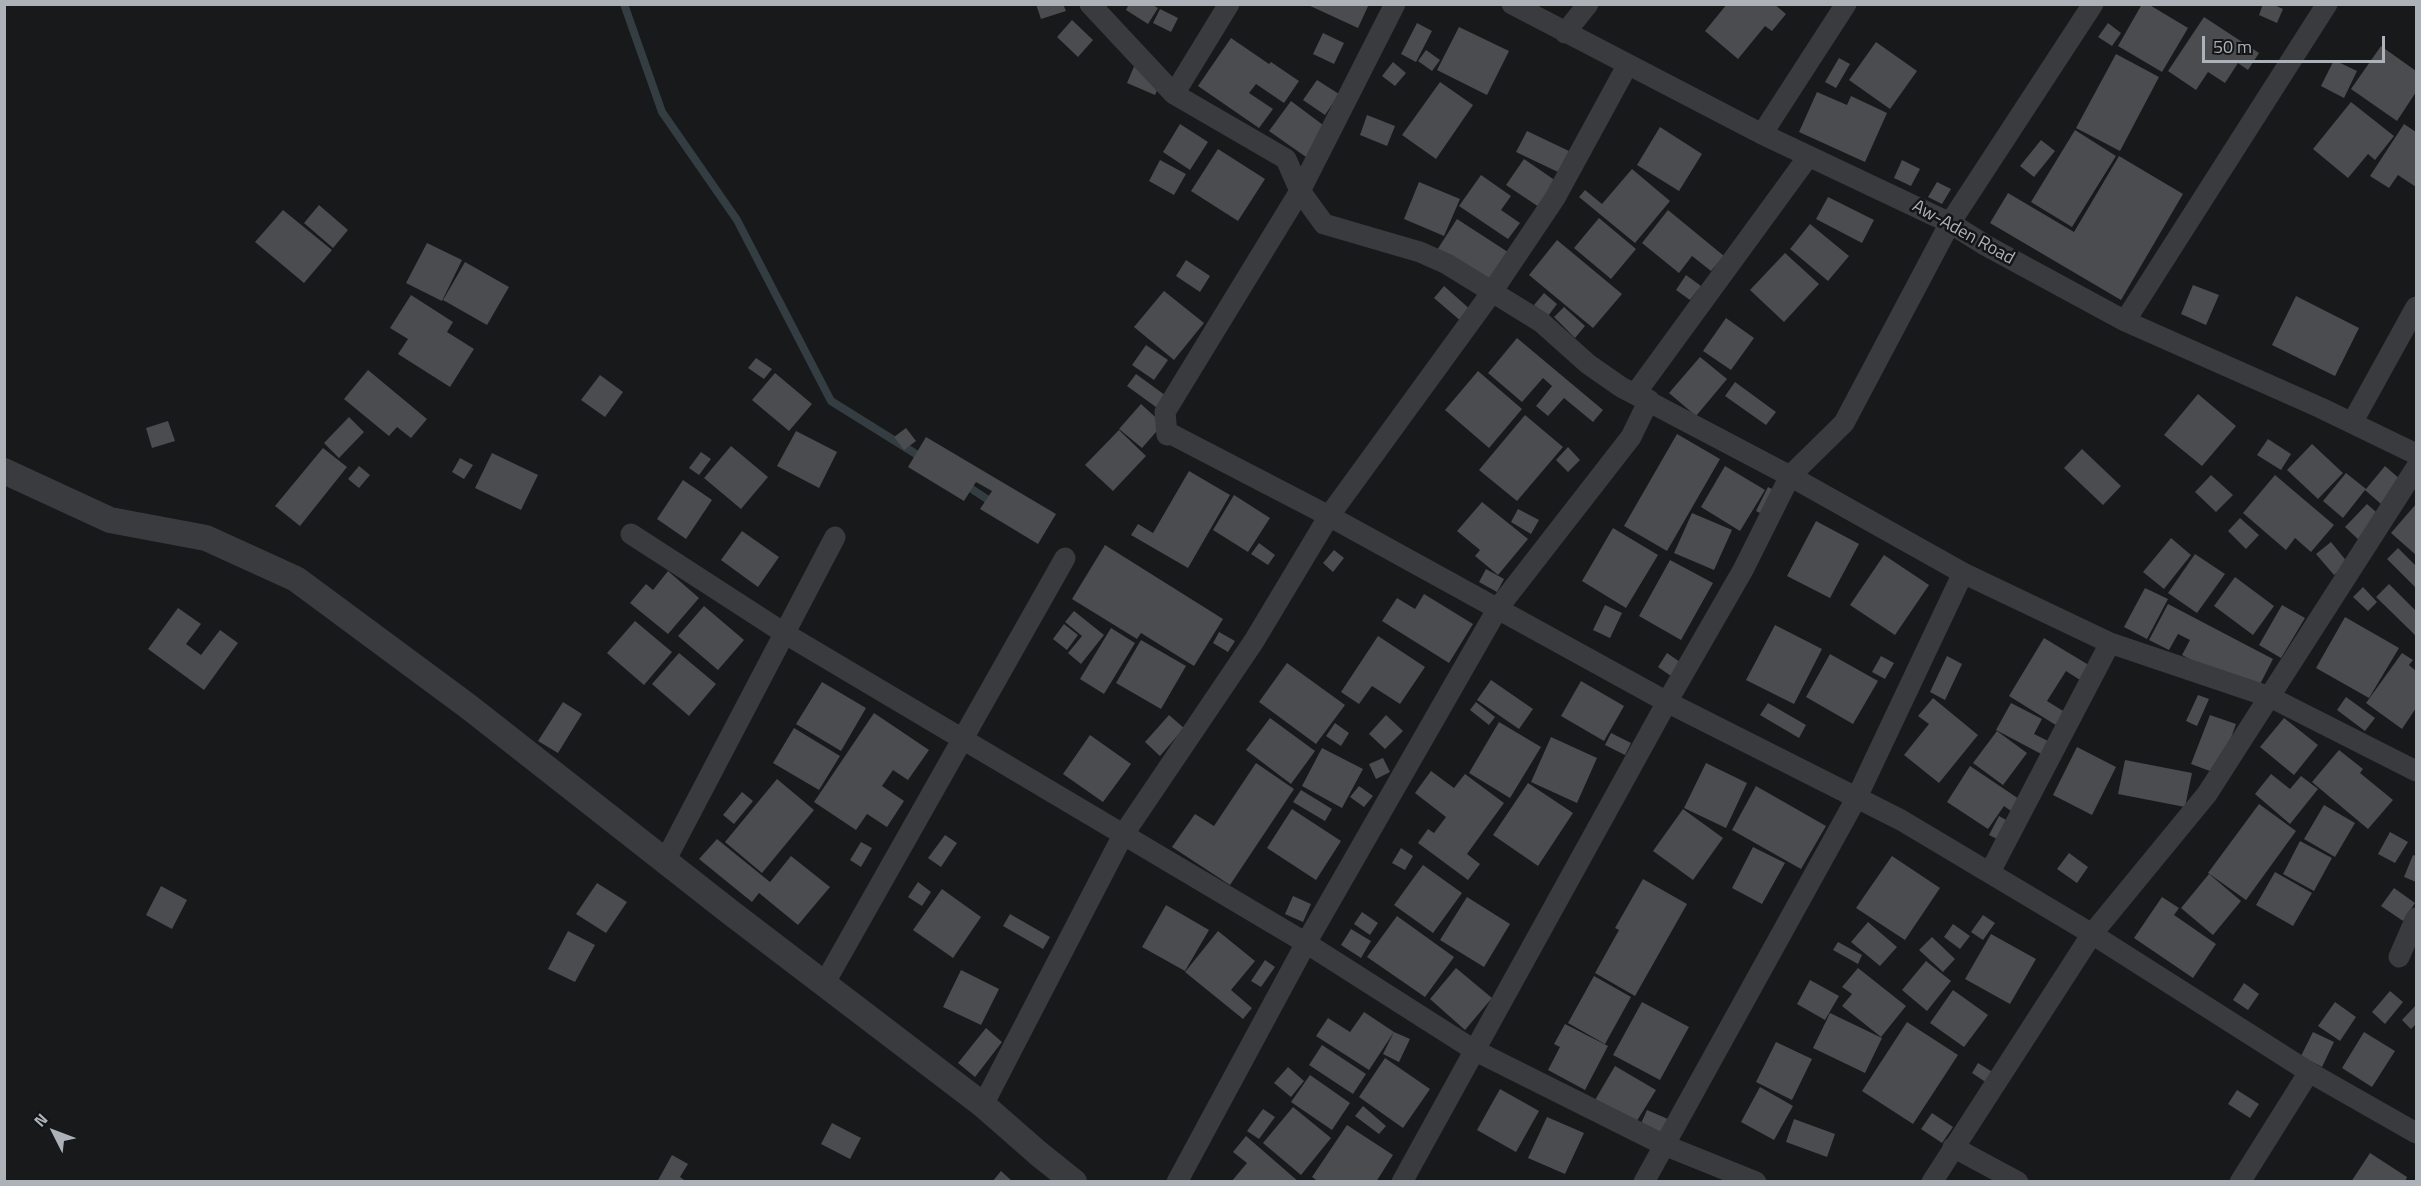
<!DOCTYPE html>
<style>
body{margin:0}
#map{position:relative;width:2421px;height:1186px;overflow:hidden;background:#18191a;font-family:"Titillium Web",sans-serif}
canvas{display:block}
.frame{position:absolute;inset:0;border:6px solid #acb2b8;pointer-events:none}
.north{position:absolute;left:24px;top:1102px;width:60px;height:60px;-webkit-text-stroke:4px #131415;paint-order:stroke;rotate:312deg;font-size:16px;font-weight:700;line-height:24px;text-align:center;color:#acb2b8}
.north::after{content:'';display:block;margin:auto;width:21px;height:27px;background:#acb2b8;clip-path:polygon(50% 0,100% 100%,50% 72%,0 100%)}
.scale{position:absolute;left:2202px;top:36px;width:183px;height:27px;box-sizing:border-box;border:3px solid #acb2b8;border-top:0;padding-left:8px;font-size:18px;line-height:21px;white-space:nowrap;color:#acb2b8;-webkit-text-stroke:4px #131415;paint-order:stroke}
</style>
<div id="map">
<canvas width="2421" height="1186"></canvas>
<div class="frame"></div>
<div class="north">N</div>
<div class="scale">50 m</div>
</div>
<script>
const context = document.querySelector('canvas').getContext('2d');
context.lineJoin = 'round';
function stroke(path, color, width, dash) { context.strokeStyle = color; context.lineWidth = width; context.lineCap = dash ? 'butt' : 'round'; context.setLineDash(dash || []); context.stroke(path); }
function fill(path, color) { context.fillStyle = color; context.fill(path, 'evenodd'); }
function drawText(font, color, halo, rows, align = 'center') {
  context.font = font + ' "Titillium Web",sans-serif'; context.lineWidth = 5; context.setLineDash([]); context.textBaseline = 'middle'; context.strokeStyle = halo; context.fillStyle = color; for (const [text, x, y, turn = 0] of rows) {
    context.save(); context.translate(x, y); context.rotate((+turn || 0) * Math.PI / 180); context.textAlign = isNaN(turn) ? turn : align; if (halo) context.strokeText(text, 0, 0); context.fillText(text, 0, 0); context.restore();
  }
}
stroke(new Path2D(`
 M624,4L662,112L737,220L831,401L924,459
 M964,484L993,503`), '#333d42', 8);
fill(new Path2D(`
 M1036,4H1063L1066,11L1041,19Z
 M1129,4H1151L1158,8L1148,24L1126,10Z
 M1306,4H1369L1358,28Z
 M1727,4H1774L1786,14L1772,31L1765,26L1738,59L1705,31Z
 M2142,4H2148L2188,28L2162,72L2118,46Z
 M2263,4H2272L2283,9L2277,23L2259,15Z
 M1160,9L1178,18L1171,32L1153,23Z
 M2204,17L2259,53L2248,70L2238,63L2225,83L2208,72L2196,90L2168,71Z
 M1072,20L1093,40L1078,57L1057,37Z
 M1417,23L1432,31L1416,62L1401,54Z
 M2108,23L2121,33L2112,46L2098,37Z
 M1459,27L1509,51L1487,95L1437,70Z
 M1323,33L1344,43L1334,64L1313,54Z
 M1231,38L1269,64L1271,62L1299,81L1284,103L1256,84L1249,93L1273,109L1259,128L1198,86Z
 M1876,42L1917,71L1890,109L1849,80Z
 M2381,46L2416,71V92L2397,121L2351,89Z
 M1426,50L1440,60L1432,71L1418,61Z
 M2116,54L2159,77L2120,151L2076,128Z
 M1839,58L1850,64L1836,88L1825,82Z
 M2334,60L2357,71L2344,98L2321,86Z
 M1136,62L1164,75L1155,95L1127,83Z
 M1393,62L1406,73L1395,86L1382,76Z
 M1317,80L1339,94L1325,115L1303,100Z
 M1440,82L1473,105L1436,159L1402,135Z
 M1817,92L1847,105L1851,96L1887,113L1865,162L1799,132Z
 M1291,101L1327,128L1306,157L1269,131Z
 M2351,102L2394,136L2375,160L2368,154L2348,178L2313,149Z
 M1367,115L1395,126L1387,146L1360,135Z
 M1180,124L1208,142L1190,170L1163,152Z
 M2404,124L2416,132V187L2398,175L2389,188L2370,176Z
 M1660,127L1702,154L1679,191L1637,165Z
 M2075,130L2116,156L2072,227L2031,202Z
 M1527,131L1569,151L1558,172L1516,152Z
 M2041,140L2055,151L2034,177L2020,166Z
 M1218,149L1265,179L1238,221L1191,191Z
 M2119,156L2183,194L2121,300L1990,223L2008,193L2074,232Z
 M1524,159L1556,181L1539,207L1506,185Z
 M1160,160L1186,174L1174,195L1149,181Z
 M1902,160L1920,169L1911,186L1894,178Z
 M1632,169L1670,201L1635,243L1579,197L1585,190L1602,204Z
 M1481,175L1511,196L1501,210L1520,223L1508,239L1459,206Z
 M1419,182L1460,199L1444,236L1404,219Z
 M1937,182L1951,189L1942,204L1928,197Z
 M1828,197L1874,220L1862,243L1816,219Z
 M319,205L348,230L333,248L304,223Z
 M283,210L332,250L304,283L255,242Z
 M1668,210L1724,256L1711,271L1692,256L1679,273L1642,243Z
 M1599,218L1636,249L1611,279L1574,248Z
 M1457,219L1514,256L1494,286L1437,250Z
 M1810,224L1849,256L1828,281L1790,249Z
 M1557,240L1622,294L1593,328L1529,275Z
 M427,243L462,260L442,301L406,283Z
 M1785,253L1819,284L1784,322L1750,290Z
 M1186,260L1210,276L1200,292L1176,276Z
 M465,262L509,287L487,325L443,300Z
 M1686,275L1701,286L1690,300L1676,290Z
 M2193,285L2219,295L2206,325L2181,314Z
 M1444,286L1472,311L1462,322L1434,298Z
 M1164,291L1204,323L1174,360L1134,327Z
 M1544,293L1557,304L1548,316L1534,305Z
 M411,295L453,322L447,332L474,349L450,387L398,354L408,339L390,328Z
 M2296,296L2359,328L2335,376L2272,345Z
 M1564,307L1585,326L1575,338L1554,317Z
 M1726,318L1754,338L1731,370L1703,351Z
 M1517,338L1603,410L1593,422L1564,398L1548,416L1536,406L1552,386L1543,378L1522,402L1488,373Z
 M1146,345L1168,360L1154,380L1132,365Z
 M1700,357L1727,379L1696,416L1669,393Z
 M756,358L772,369L764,379L748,368Z
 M368,370L427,419L411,438L397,427L389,436L344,399Z
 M1478,371L1522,409L1489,448L1445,410Z
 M775,373L812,404L789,431L752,400Z
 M1136,374L1169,398L1160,410L1127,386Z
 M600,375L623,392L605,417L581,400Z
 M1735,382L1776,412L1766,425L1725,396Z
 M2198,394L2236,426L2202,466L2164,435Z
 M1141,404L1163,424L1142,448L1119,429Z
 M1525,415L1563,447L1517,501L1479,470Z
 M349,417L364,432L339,458L324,443Z
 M168,421L175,441L152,448L146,428Z
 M906,428L916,441L904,450L894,437Z
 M1119,430L1146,456L1113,491L1085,465Z
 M796,431L837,452L819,488L777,466Z
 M1677,434L1720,459L1667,551L1624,526Z
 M926,437L1056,514L1038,544L980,509L992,491L976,482L964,501L908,467Z
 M2268,439L2291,454L2281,470L2257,455Z
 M2312,444L2343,473L2318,499L2287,470Z
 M731,446L768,477L741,509L704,478Z
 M1568,447L1580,460L1568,472L1556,460Z
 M323,448L347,467L300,526L275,506Z
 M2082,449L2121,486L2103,505L2064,468Z
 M701,452L711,459L699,475L689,468Z
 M492,453L538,475L521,510L475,488Z
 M460,458L473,465L464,479L452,472Z
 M359,466L370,475L359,488L348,479Z
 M1725,466L1765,490L1740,531L1701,507Z
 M2385,466L2409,487L2389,511L2365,490L2343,518L2323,501L2346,473L2366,489Z
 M1189,471L1230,495L1188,568L1131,535L1138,524L1153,533Z
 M2211,475L2233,495L2216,512L2195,492Z
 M2275,475L2334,525L2311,552L2295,538L2286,550L2243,513Z
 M683,480L712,500L686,539L657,519Z
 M1768,487L1784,495L1772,519L1756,511Z
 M1234,495L1270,518L1248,552L1213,530Z
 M1482,502L1528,539L1498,575L1475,556L1480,550L1457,531Z
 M2367,504L2383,518L2361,542L2345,527Z
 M2416,504V555L2391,533Z
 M1518,509L1539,520L1531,534L1511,522Z
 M1692,513L1732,530L1714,570L1674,553Z
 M2240,518L2259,535L2246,549L2228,531Z
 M1816,521L1859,544L1830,598L1787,576Z
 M1613,528L1658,555L1626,608L1582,581Z
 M742,531L779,557L758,587L721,560Z
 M2171,538L2191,555L2164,589L2143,572Z
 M2331,542L2348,563L2334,575L2316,554Z
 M1259,543L1275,555L1268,565L1251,554Z
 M1105,545L1223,619L1194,666L1141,633L1137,639L1072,599Z
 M2398,548L2416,566V588L2387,559Z
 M1334,550L1344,558L1333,572L1323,563Z
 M2195,554L2225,574L2197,613L2168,593Z
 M1884,555L1929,585L1895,635L1850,605Z
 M1670,560L1713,583L1681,640L1639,616Z
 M1486,569L1504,579L1497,592L1479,582Z
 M668,571L699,598L668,634L630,603L646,584L653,590Z
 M2235,577L2274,606L2253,635L2214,606Z
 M2389,584L2416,611V636L2376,597Z
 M2363,587L2377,602L2368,611L2353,597Z
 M2145,588L2168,599L2147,639L2124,627Z
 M1424,594L1473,624L1449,663L1382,621L1397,598L1415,609Z
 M2168,604L2273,659L2255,694L2182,655L2190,640L2178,634L2169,650L2149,640Z
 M1605,605L1622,613L1610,638L1593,630Z
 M2282,605L2305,618L2281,658L2259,645Z
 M704,606L744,640L718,670L678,636Z
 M178,608L201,624L186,644L201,655L220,630L238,643L204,690L148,649Z
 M1074,611L1104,635L1081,664L1068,653L1082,636L1065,622Z
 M2345,617L2399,648L2369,698L2316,668Z
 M635,621L672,652L644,685L607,653Z
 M1064,624L1078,635L1067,650L1053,639Z
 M1775,625L1822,649L1794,704L1746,680Z
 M1111,628L1135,643L1104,694L1080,679Z
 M1219,632L1235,641L1228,652L1213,643Z
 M1378,636L1425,667L1400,704L1372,686L1359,704L1341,692Z
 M2044,638L2092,667L2083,682L2066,671L2047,701L2068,714L2059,727L2009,696Z
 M1141,640L1186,666L1161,709L1116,683Z
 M679,653L716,684L689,716L652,684Z
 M1667,653L1680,662L1671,676L1658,667Z
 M2402,653L2413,660L2409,665L2416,671V708L2402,729L2366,703Z
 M1830,654L1878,681L1853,724L1806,697Z
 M1881,656L1894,663L1885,679L1872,672Z
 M1947,656L1962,664L1945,700L1930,692Z
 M1287,663L1345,705L1316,744L1259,702Z
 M1491,680L1533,709L1519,729L1477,700Z
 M1581,681L1624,706L1604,741L1561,716Z
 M822,682L866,708L841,751L796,724Z
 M2198,695L2209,699L2197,726L2186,721Z
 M2346,697L2375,718L2365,731L2337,710Z
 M1933,698L1978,735L1939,783L1904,755L1929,724L1918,716Z
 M563,702L582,714L558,753L538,741Z
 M1476,702L1495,717L1489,725L1470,710Z
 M1768,703L1806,725L1799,738L1760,715Z
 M2011,703L2042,719L2034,734L2052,743L2045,756L1996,730Z
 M874,713L929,750L908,780L893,770L882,786L904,801L887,827L867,814L856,830L814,802Z
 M1169,715L1184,728L1160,756L1145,742Z
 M1386,715L1403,731L1385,749L1369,734Z
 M2210,715L2236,724L2218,774L2191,764Z
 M1270,718L1315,751L1291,784L1246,750Z
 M2284,718L2318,745L2294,775L2260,747Z
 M1499,722L1541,747L1510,798L1469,773Z
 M1335,723L1349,733L1341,746L1326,736Z
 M794,728L840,756L819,790L773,763Z
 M1997,731L2027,753L2003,785L1973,763Z
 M1611,733L1631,743L1625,755L1605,745Z
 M1090,735L1131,764L1103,802L1063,774Z
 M1551,737L1597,758L1577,803L1531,782Z
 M2077,747L2116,767L2092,815L2053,795Z
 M1322,748L1363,769L1342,808L1302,786Z
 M2339,750L2363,769L2360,773L2393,800L2368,829L2312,782Z
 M1383,758L1390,772L1376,779L1369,764Z
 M2125,760L2192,773L2185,807L2118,794Z
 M1256,763L1294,789L1230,885L1172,847L1195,814L1214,826Z
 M1706,763L1747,783L1726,828L1684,808Z
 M1970,766L2019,799L2011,811L2004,806L1988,829L1947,802Z
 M1431,771L1454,788L1465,774L1504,803L1467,854L1480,864L1468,880L1418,843L1428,829L1434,833L1446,817L1415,793Z
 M2271,774L2290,789L2301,776L2318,789L2290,824L2255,794Z
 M777,779L814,810L762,873L725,842Z
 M1528,783L1573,813L1538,866L1493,835Z
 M1359,786L1373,796L1364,807L1350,797Z
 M1756,786L1826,826L1801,869L1732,830Z
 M1301,790L1332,809L1325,821L1293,802Z
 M742,792L753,801L734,824L723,815Z
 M2259,804L2296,831L2246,900L2208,873Z
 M2324,805L2355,823L2335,857L2304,839Z
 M1292,809L1341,841L1316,880L1267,848Z
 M1683,809L1723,838L1693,880L1653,851Z
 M1999,816L2010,822L2001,841L1989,835Z
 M2390,832L2408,842L2395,863L2378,854Z
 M945,835L957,843L941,867L928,858Z
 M717,839L770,882L791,856L830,887L798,925L759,893L752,902L699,859Z
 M2300,841L2332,858L2314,891L2283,874Z
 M861,842L872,848L861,867L850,860Z
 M1753,847L1785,863L1762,904L1732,888Z
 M1401,848L1413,856L1405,870L1392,863Z
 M2069,853L2088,867L2077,883L2057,869Z
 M2413,855L2416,856V882L2404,877Z
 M1892,856L1940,888L1905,940L1856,908Z
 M1423,865L1462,893L1433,933L1394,905Z
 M2275,872L2312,893L2293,926L2256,905Z
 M2209,874L2241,901L2213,935L2181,908Z
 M1643,879L1687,904L1635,996L1595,973L1619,930L1615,928Z
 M918,882L931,892L922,906L908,897Z
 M597,883L627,902L606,933L576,914Z
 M161,886L187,900L172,929L146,915Z
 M2394,888L2415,903L2403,921L2381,906Z
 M942,889L981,917L953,958L913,930Z
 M1293,896L1311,904L1303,922L1285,914Z
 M1467,897L1510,924L1484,967L1440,940Z
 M2162,897L2179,908L2174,915L2216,944L2193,978L2134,938Z
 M1166,905L1209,930L1185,971L1142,947Z
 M1362,912L1378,923L1370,935L1354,924Z
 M1010,914L1050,937L1043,949L1003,926Z
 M1983,915L1995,923L1983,940L1971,932Z
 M1397,916L1454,957L1425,997L1367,957Z
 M1868,922L1897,947L1880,966L1851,942Z
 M1953,924L1970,936L1960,949L1944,937Z
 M1351,929L1371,941L1361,958L1341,945Z
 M568,931L595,945L575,982L548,969Z
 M1218,931L1255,961L1231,990L1252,1008L1243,1019L1185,972Z
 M1991,934L2036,959L2010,1004L1965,979Z
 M1932,937L1955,959L1943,972L1919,950Z
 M1838,942L1862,955L1858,964L1833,950Z
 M1265,960L1275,967L1261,987L1251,981Z
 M1926,961L1951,981L1927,1011L1902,990Z
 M1456,968L1492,998L1465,1030L1430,999Z
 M1858,968L1906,1006L1881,1037L1842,1006L1852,994L1842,987Z
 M961,970L999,989L981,1025L943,1007Z
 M1594,976L1631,997L1605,1044L1568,1023Z
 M1810,980L1839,996L1825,1020L1797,1004Z
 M2244,983L2259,994L2248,1010L2233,1000Z
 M1953,990L1988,1015L1964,1047L1930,1023Z
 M2390,991L2403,1002L2385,1024L2372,1012Z
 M1642,1002L1689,1027L1660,1080L1613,1055Z
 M2335,1002L2356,1017L2340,1041L2318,1026Z
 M2416,1005V1024L2411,1029L2402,1020Z
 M1364,1012L1394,1032L1369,1070L1316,1036L1328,1018L1350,1032Z
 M1830,1013L1882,1038L1865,1073L1813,1048Z
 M1907,1022L1958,1055L1913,1124L1862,1091Z
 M1565,1024L1608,1046L1585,1090L1548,1070L1560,1047L1554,1044Z
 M986,1028L1002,1042L975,1077L958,1063Z
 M1394,1032L1410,1039L1399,1062L1383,1054Z
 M2313,1032L2334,1042L2322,1067L2301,1056Z
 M2364,1032L2395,1051L2372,1087L2342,1068Z
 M1776,1042L1812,1059L1792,1100L1756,1082Z
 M1322,1045L1366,1074L1353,1094L1309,1065Z
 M1385,1058L1430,1089L1403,1128L1359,1097Z
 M1978,1063L1994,1073L1987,1083L1972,1073Z
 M1615,1066L1656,1090L1635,1124L1595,1100Z
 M1288,1067L1304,1081L1291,1097L1274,1083Z
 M1310,1075L1350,1103L1332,1130L1291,1102Z
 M1760,1087L1793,1106L1774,1140L1741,1122Z
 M1500,1089L1539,1111L1516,1152L1477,1130Z
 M2237,1090L2259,1104L2250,1118L2228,1104Z
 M1363,1106L1386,1126L1379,1134L1355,1116Z
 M1293,1107L1331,1138L1301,1175L1263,1143Z
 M1263,1109L1275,1117L1259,1139L1247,1131Z
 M1647,1110L1668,1119L1659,1137L1639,1128Z
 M1932,1113L1953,1127L1942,1143L1921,1129Z
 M1547,1117L1584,1133L1565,1174L1528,1158Z
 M1794,1119L1835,1134L1827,1157L1786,1142Z
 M832,1123L861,1138L850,1159L821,1144Z
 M1347,1125L1393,1155L1376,1182H1319L1312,1177Z
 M1246,1136L1299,1182H1231L1247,1163L1233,1152Z
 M2370,1153L2407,1177L2405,1182H2351Z
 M672,1155L688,1164L680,1177L687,1182H657Z
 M1001,1171L1013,1182H992Z`), '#4a4c4f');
stroke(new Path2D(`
 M1090,4L1174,94L1229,4
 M1395,4L1300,191L1165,412L1167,435L1171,434L1329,516L1667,702L1901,820L2092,934L2309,1072L2416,1133
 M1512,4L1762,134L1950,223L1985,245L2125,321L2321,408L2416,454
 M1565,33L1588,4
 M1174,94L1286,159L1300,191L1324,224L1420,252L1447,264L1541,322L1588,364L1621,387L1790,476L1963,573L2110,643L2270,697L2416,771
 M1762,134L1846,4
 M2125,321L2327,4
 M1635,394L1808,157
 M2352,423L2416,307
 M631,534L784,633L1306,943L1474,1050L1664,1145L1756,1182
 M665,861L835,537
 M1990,872L2110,643
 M2399,957L2416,918
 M824,984L1065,558
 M983,1105L1123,835L1254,641L1329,516L1492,292L1555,198L1627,66
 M1953,1147L2018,1182
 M1177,1182L1306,943L1498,608L1631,437L1649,400
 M1402,1182L1667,702L1743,570L1790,476L1844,423L1950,223L2093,4
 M1644,1182L1857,797L1963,573
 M1932,1182L2092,934L2207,794L2416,468
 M2240,1182L2309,1072`), '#3a3b3f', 21);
stroke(new Path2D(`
 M4,471L110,520L206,538L296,579L469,707L730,912L983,1105L1039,1154L1074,1182`), '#3a3b3f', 26);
drawText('18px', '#acb2b8', '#131415', [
 ["Aw-Aden Road",1963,233,29]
]);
</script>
